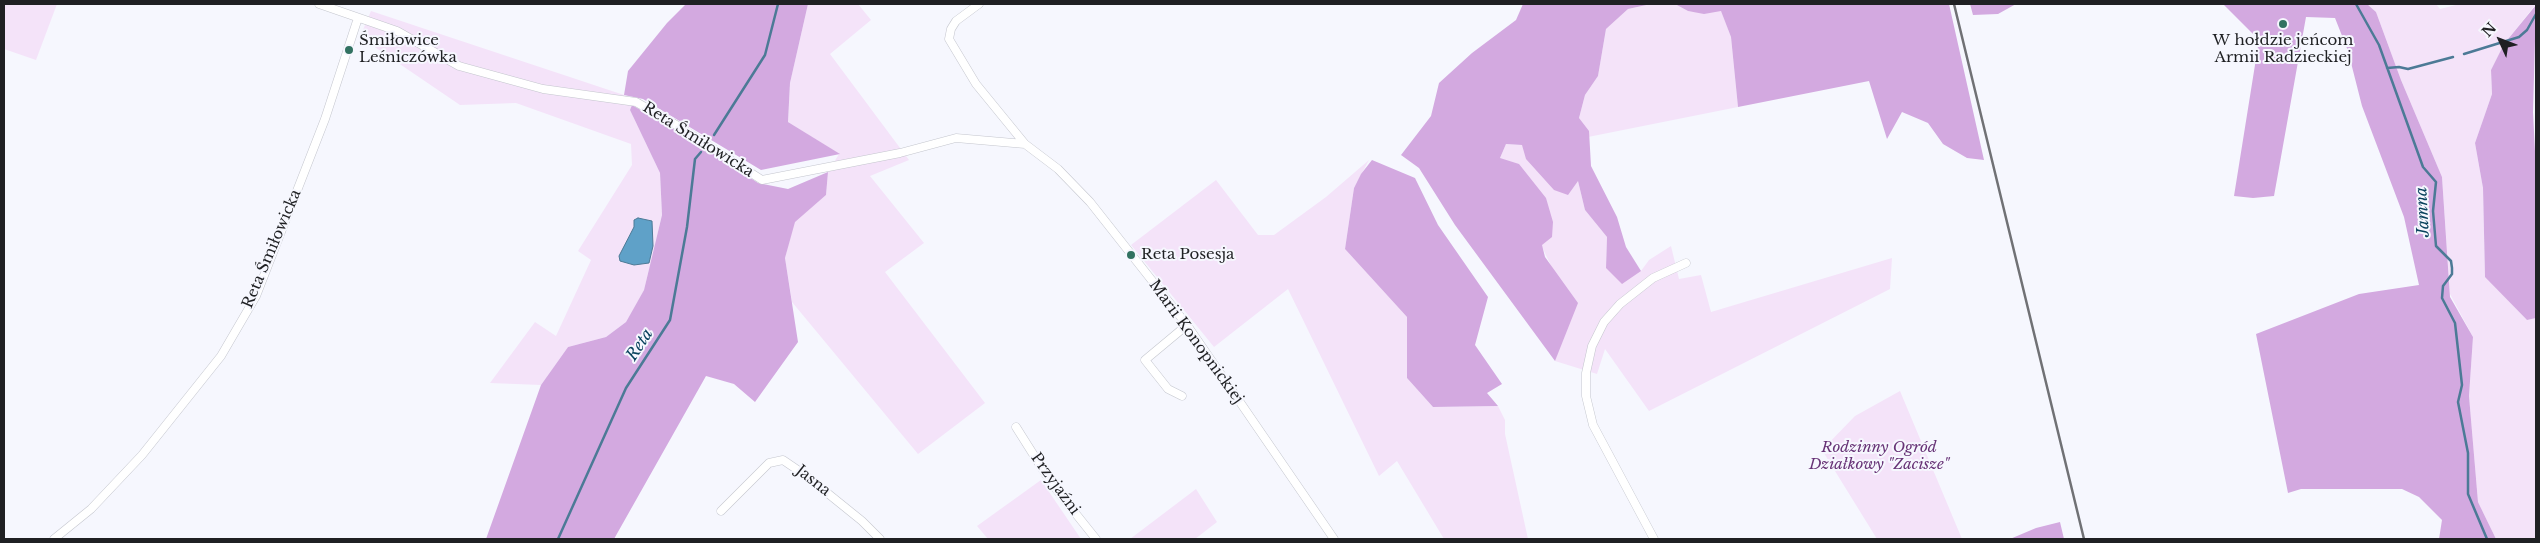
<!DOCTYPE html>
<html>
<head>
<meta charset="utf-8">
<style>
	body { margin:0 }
	#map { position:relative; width:2540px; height:543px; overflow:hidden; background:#f6f7fe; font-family:"Libre Baskerville",serif }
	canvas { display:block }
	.frame { position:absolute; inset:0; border:5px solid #1f2023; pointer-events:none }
	.north { position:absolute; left:2475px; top:15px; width:50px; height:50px; -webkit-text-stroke:4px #f6f7fe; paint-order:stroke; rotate:313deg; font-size:14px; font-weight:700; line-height:20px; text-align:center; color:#1f2023 }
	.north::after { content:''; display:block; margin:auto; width:18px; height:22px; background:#1f2023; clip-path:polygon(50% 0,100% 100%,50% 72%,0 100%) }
</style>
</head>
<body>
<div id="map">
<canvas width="2540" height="543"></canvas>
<div class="frame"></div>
<div class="north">N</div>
</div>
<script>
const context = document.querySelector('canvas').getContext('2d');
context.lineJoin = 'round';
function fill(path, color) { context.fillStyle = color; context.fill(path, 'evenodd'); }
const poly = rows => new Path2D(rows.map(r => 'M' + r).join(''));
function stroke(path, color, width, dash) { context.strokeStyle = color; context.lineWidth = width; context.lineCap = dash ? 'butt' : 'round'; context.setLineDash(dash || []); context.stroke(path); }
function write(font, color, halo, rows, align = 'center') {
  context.font = font + ' "Libre Baskerville",serif'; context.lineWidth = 4; context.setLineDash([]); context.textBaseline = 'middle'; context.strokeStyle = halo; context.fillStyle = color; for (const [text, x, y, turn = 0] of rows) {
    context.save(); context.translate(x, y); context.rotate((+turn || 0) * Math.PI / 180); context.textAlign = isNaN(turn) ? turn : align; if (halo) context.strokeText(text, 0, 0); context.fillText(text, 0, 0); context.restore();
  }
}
const green = poly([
	[4,4,57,4,36,60,4,49],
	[808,4,858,4,871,20,830,54,909,160,870,176,924,243,885,272,985,403,918,454,792,302,785,258,794,222,826,195,828,172,839,154,788,122,790,83],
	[1651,4,1675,4,1688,11,1704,13,1721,10,1731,37,1738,107,1588,137,1579,118,1585,95,1598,76,1606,29,1628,9],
	[2367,4,2436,4,2440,9,2460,4,2536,4,2504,44,2491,70,2492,94,2475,143,2483,188,2485,276,2527,320,2536,318,2536,539,2496,539,2478,502,2469,396,2473,337,2450,294,2442,177,2401,80,2376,12],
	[371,11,624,95,632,105,630,110,660,173,662,215,644,290,626,322,606,337,568,347,541,385,490,383,535,322,556,336,591,260,578,251,632,165,631,144,516,103,460,105,360,37],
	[1506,144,1522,145,1578,181,1585,210,1607,237,1606,268,1641,271,1649,260,1671,246,1679,279,1701,275,1711,312,1892,258,1890,289,1649,411,1605,349,1597,374,1555,361,1562,339,1553,270,1500,158],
	[1369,160,1354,188,1345,249,1407,317,1407,378,1433,407,1498,406,1505,420,1505,434,1528,539,1444,539,1397,461,1379,476,1288,289,1214,347,1131,245,1216,180,1258,235,1274,235,1326,197],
	[1900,391,1962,539,1877,539,1822,450,1855,416],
	[1041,480,1081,539,988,539,977,526],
	[1196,489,1217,522,1195,539,1130,539]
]);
const forest = poly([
	[686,4,808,4,790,83,788,122,840,154,761,170,643,99,624,95,628,71,667,23],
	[1523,4,1651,4,1628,9,1606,29,1598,76,1585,95,1579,118,1589,131,1591,166,1617,217,1626,247,1641,271,1622,284,1606,268,1607,237,1585,210,1578,181,1568,195,1554,190,1526,159,1522,145,1506,144,1500,158,1519,164,1546,198,1553,222,1552,237,1542,245,1545,257,1578,303,1555,361,1455,225,1419,168,1401,155,1431,116,1439,83,1472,53,1516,20],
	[1675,4,1949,4,1984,160,1967,158,1943,144,1928,123,1902,112,1887,139,1869,81,1738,107,1731,37,1721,11,1704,14,1688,11],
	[1970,4,2016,4,1998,14,1973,15],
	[2218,4,2367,4,2376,12,2401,80,2442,177,2450,297,2473,337,2469,396,2478,502,2496,539,2439,539,2442,520,2419,497,2402,489,2301,489,2288,493,2256,334,2359,294,2419,285,2404,217,2362,106,2348,51,2335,18,2306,17,2274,196,2253,198,2234,196,2259,40,2224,5],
	[2536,5,2533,112,2536,171,2536,318,2527,320,2485,277,2483,188,2475,143,2492,94,2491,70,2504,44],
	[632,105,711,151,758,183,788,189,828,172,826,195,795,222,785,258,798,342,755,402,734,384,706,376,614,539,486,539,541,385,568,347,606,337,626,322,644,290,662,215,660,173,630,110],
	[1372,160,1415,178,1438,225,1488,297,1475,345,1502,384,1487,393,1498,406,1433,407,1407,378,1407,317,1345,249,1354,188,1361,174],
	[2060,522,2064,539,2010,539,2036,528]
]);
const water = poly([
	[638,218,652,221,653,246,649,263,634,265,620,261,619,256,634,227,634,220,638,218]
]);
const stream = poly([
	[2356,4,2379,45,2423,167,2436,182,2433,211,2436,246,2451,261,2452,268,2452,274,2443,286,2442,298,2455,323,2462,385,2458,402,2468,453,2468,494,2487,539],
	[2464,54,2519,37,2527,30,2536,14],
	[2387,68,2399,67,2408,69,2453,57],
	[714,135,765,55,778,4],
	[558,539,626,388,670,320,687,227,695,159,701,152]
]);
const minor = poly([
	[319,4,397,31,459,66,543,89,636,102,678,126,762,180,900,153,956,138,1025,144,1058,169,1090,202,1187,325,1334,539],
	[979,4,956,21,951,29,949,39,976,84,1025,144],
	[1182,396,1168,389,1145,360,1187,325],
	[1016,427,1052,484,1096,539],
	[721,511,769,463,783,460,805,475,862,521,880,539],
	[54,539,91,509,142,455,221,356,256,296,325,119,358,18],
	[1654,539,1593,425,1586,396,1586,373,1592,346,1604,322,1620,304,1653,278,1686,263]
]);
const rail = poly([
	[1954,4,2084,539]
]);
const markers = [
	[2283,24,5,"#327261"],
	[349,50,5,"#327261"],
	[1131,255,5,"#327261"]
];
const poiNames = [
	["Śmiłowice",359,41],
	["Leśniczówka",359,58],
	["W hołdzie jeńcom",2283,41,"center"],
	["Armii Radzieckiej",2283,58,"center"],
	["Reta Posesja",1141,255]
];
const streetNames = [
	["Reta Śmiłowicka",698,140,32],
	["Reta Śmiłowicka",272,249,-67],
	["Marii Konopnickiej",1196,342,54],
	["Jasna",813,481,38],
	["Przyjaźni",1055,484,54]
];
const parkNames = [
	["Rodzinny Ogród",1879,448],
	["Działkowy \"Zacisze\"",1879,465]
];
const waterNames = [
	["Jamna",2423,212,-93],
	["Reta",640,345,-57]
];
fill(green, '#f4e3f9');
fill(forest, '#d3a9e0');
fill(water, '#5fa1c8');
stroke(water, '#4c7a96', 1);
stroke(stream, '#4c7a96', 2.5);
stroke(minor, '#c4c6ce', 9);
stroke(minor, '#fff', 8);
stroke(rail, '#707175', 2.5);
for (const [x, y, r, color] of markers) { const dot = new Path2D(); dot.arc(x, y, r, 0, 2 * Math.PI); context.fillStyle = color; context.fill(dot); stroke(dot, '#f6f7fe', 2); }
write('15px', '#1f2023', '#f6f7fe', poiNames, 'left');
write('15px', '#1f2023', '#f6f7fe', streetNames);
write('italic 15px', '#683477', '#f6f7fe', parkNames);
write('italic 16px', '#09425d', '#f6f7fe', waterNames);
</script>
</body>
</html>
